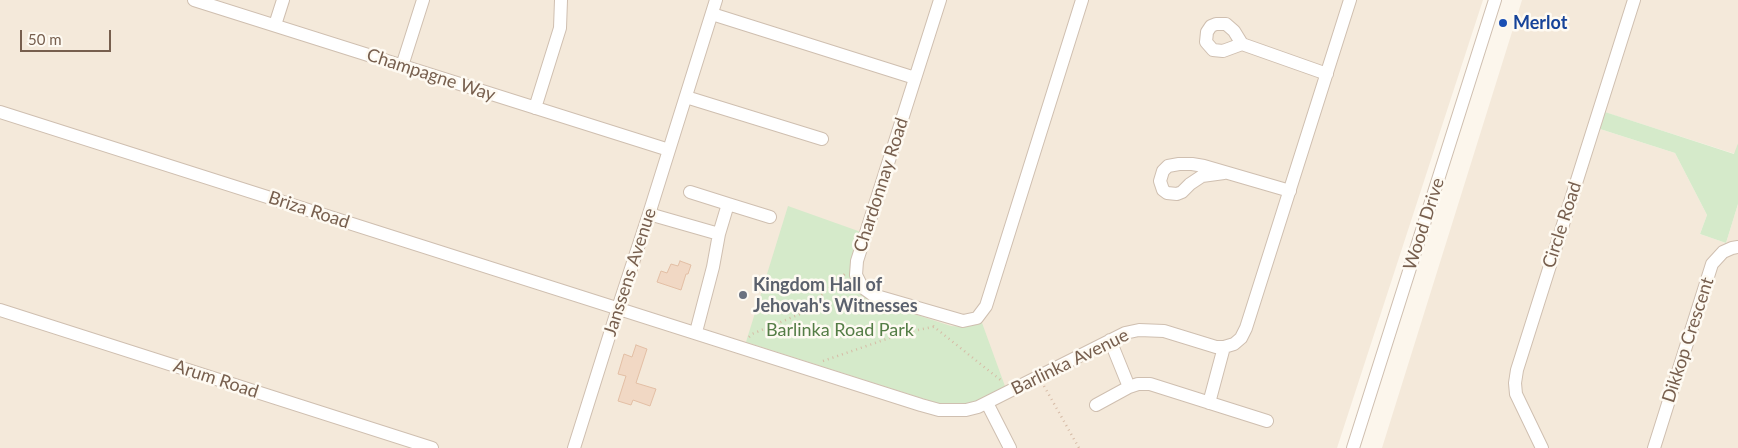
<!DOCTYPE html>
<html>
<head>
<meta charset="utf-8">
<style>
	body { margin:0 }
	#map { position:relative; width:1738px; height:448px; overflow:hidden; background:#fcf6ec; font-family:Lato,sans-serif }
	canvas { display:block }
	.scale { position:absolute; left:20px; top:30px; width:91px; height:22px; box-sizing:border-box; border:2px solid #775f4e; border-top:0; padding-left:6px; font-size:15px; line-height:18px; white-space:nowrap; color:#775f4e; -webkit-text-stroke:4px #fefaf2; paint-order:stroke }
</style>
</head>
<body>
<div id="map">
<canvas width="1738" height="448"></canvas>
<div class="scale">50 m</div>
</div>
<script>
const context = document.querySelector('canvas').getContext('2d');
context.lineJoin = 'round';
function fill(path, color) { context.fillStyle = color; context.fill(path, 'evenodd'); }
const poly = rows => new Path2D(rows.map(r => 'M' + r).join(''));
function stroke(path, color, width, dash) { context.strokeStyle = color; context.lineWidth = width; context.lineCap = dash ? 'butt' : 'round'; context.setLineDash(dash || []); context.stroke(path); }
function write(font, color, halo, rows, align = 'center') {
  context.font = font + ' Lato,sans-serif'; context.lineWidth = 5; context.setLineDash([]); context.textBaseline = 'middle'; context.strokeStyle = halo; context.fillStyle = color; for (const [text, x, y, turn = 0] of rows) {
    context.save(); context.translate(x, y); context.rotate((+turn || 0) * Math.PI / 180); context.textAlign = isNaN(turn) ? turn : align; if (halo) context.strokeText(text, 0, 0); context.fillText(text, 0, 0); context.restore();
  }
}
const residential = poly([
	[0,0,1483,0,1337,448,0,448],
	[1522,0,1738,0,1738,143,1735,154,1598,110,1600,129,1675,153,1707,215,1700,234,1726,243,1738,204,1738,448,1382,448]
]);
const green = poly([
	[1605,112,1734,154,1738,143,1738,204,1726,243,1700,234,1707,215,1675,153,1600,129],
	[788,206,861,232,851,280,857,291,865,298,951,326,966,327,981,320,1006,389,968,405,940,404,746,342]
]);
const building = poly([
	[680,261,691,265,688,274,686,274,681,290,657,282,661,271,667,273,671,264,678,266,680,261],
	[636,345,647,349,636,383,656,389,650,406,633,400,631,405,618,401,626,376,618,374,624,354,632,357,636,345]
]);
const path = poly([
	[933,326,1003,382],
	[749,337,752,334,800,314,845,274],
	[823,361,904,333,937,326],
	[1044,386,1079,448]
]);
const minor = poly([
	[194,0,669,150],
	[940,0,857,261,856,275,862,287,873,295,963,321,977,318,986,306,1082,0],
	[712,14,915,78],
	[275,25,283,0],
	[1242,44,1223,51,1213,50,1206,42,1207,32,1211,26,1216,24,1226,24,1234,31,1242,44,1327,74],
	[402,66,423,0],
	[686,97,822,139],
	[535,108,560,28,561,0],
	[0,112,921,405,939,410,966,410,978,407,1125,333,1139,330,1164,331,1216,347,1224,347,1234,344,1241,338,1246,328,1350,0],
	[1224,173,1202,176,1190,184,1182,192,1177,194,1167,193,1163,190,1160,181,1163,171,1168,166,1179,164,1192,164,1204,166,1290,191],
	[690,192,728,204],
	[649,214,719,234,728,204,770,217],
	[0,310,432,448],
	[696,332,713,267,719,234],
	[1110,340,1129,387],
	[987,403,1010,448],
	[1209,403,1224,347],
	[1096,405,1129,387,1138,384,1150,384,1267,421],
	[574,448,618,308,649,214,716,0],
	[1353,448,1495,0],
	[1542,448,1516,394,1515,383,1517,370,1634,0],
	[1654,448,1712,264,1723,252,1732,248,1738,247]
]);
const markers = [
	[1503,23,5,"#1a4fb4"],
	[743,295,5,"#6b7280"]
];
const transitNames = [
	["Merlot",1513,23]
];
const streetNames = [
	["Champagne Way",431,75,18],
	["Chardonnay Road",881,185,-72],
	["Briza Road",309,210,18],
	["Wood Drive",1424,224,-72],
	["Circle Road",1562,225,-72],
	["Janssens Avenue",630,272,-72],
	["Dikkop Crescent",1688,340,-72],
	["Barlinka Avenue",1070,362,-26],
	["Arum Road",216,379,18]
];
const worshipNames = [
	["Kingdom Hall of",753,285],
	["Jehovah's Witnesses",753,306]
];
const parkNames = [
	["Barlinka Road Park",840,330]
];
fill(residential, '#f4e9da');
fill(green, '#d5eaca');
fill(building, '#f1d8c4');
stroke(building, '#e3bfa5', 1);
stroke(minor, '#cfbfb0', 14);
stroke(path, '#d6bba6', 2.5, [1, 4]);
stroke(minor, '#fff', 12);
for (const [x, y, r, color] of markers) { const dot = new Path2D(); dot.arc(x, y, r, 0, 2 * Math.PI); context.fillStyle = color; context.fill(dot); stroke(dot, '#fefaf2', 2); }
write('bold 18px', '#164399', '#fefaf2', transitNames, 'left');
write('18px', '#775f4e', '#fefaf2', streetNames);
write('bold 18px', '#5b616d', '#fefaf2', worshipNames, 'left');
write('18px', '#547d46', '#fefaf2', parkNames);
</script>
</body>
</html>
